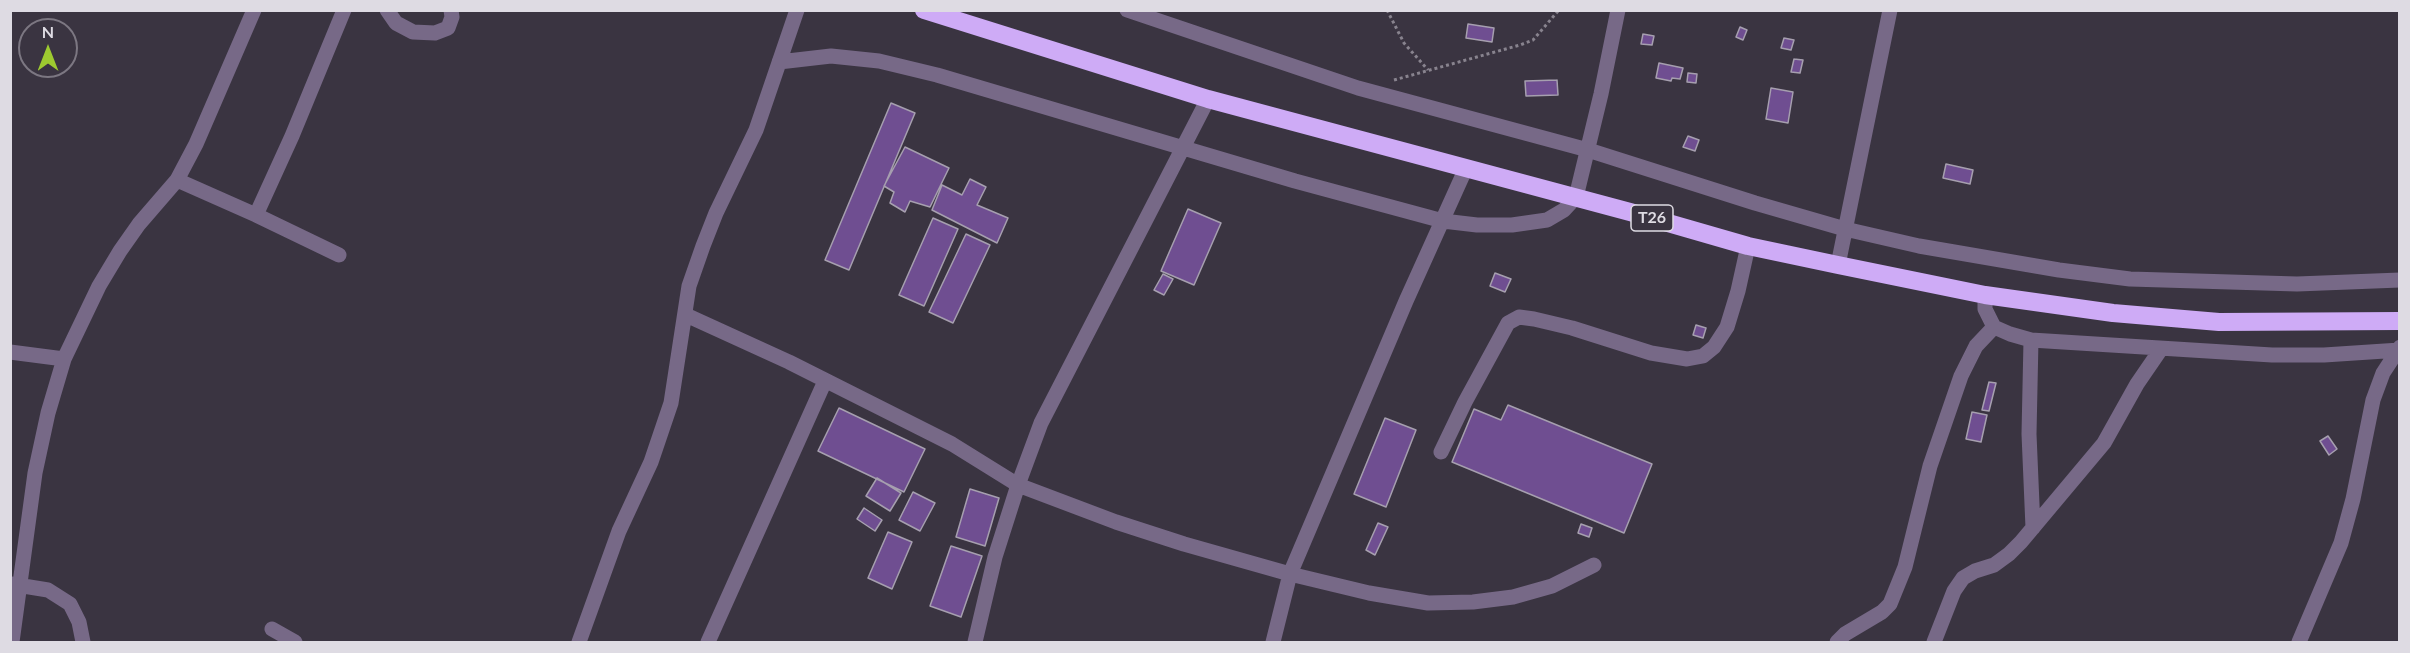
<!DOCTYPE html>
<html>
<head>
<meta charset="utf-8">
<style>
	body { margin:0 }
	#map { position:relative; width:2410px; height:653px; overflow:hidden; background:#3a3441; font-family:Lato,sans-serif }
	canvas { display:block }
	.frame { position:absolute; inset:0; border:12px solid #dedbe3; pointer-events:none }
	.north { position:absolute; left:18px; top:18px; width:60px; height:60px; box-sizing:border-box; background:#3a3441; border:2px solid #7c7782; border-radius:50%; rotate:0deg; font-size:16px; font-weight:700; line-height:24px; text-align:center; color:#dedbe3 }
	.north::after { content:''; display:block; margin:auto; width:21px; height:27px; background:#9dca30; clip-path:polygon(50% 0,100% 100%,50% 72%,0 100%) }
</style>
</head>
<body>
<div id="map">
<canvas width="2410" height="653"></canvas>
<div class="frame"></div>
<div class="north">N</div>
</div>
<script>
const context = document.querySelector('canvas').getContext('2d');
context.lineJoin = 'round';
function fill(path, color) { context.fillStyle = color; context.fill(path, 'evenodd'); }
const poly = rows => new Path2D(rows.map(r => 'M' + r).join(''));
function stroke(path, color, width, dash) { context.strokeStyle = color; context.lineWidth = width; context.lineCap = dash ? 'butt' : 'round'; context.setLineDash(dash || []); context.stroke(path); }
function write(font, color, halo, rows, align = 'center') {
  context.font = font + ' Lato,sans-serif'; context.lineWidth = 4.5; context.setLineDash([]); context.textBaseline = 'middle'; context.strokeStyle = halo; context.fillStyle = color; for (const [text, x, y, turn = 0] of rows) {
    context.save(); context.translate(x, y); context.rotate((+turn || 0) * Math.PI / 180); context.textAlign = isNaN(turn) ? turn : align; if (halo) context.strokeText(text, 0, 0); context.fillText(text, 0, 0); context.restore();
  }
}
const building = poly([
	[1468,24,1494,28,1492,42,1466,38,1468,24],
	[1740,27,1747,30,1743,40,1736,37,1740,27],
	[1643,34,1654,36,1652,45,1641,44,1643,34],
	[1784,38,1794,40,1791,50,1781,48,1784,38],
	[1794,59,1803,60,1800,73,1791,72,1794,59],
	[1659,63,1683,68,1680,79,1672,78,1671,81,1656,78,1659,63],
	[1688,73,1697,74,1696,83,1687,82,1688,73],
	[1557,80,1558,95,1526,96,1525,81,1557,80],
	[1771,88,1793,92,1788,123,1766,119,1771,88],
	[891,103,915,113,849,270,825,260,891,103],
	[1688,136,1699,140,1695,151,1683,147,1688,136],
	[905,147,949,168,930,207,910,201,905,212,890,203,894,192,884,186,905,147],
	[1946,164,1973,170,1970,184,1943,178,1946,164],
	[970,179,986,187,977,205,1008,218,997,243,932,210,942,185,962,195,970,179],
	[1188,209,1221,223,1194,285,1161,271,1188,209],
	[933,218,958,229,924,306,899,295,933,218],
	[966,234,990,245,953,323,929,312,966,234],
	[1495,273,1511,279,1505,292,1490,286,1495,273],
	[1163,274,1173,279,1164,295,1154,290,1163,274],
	[1696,325,1706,328,1703,338,1693,335,1696,325],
	[1989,382,1996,383,1989,411,1982,410,1989,382],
	[1508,405,1652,464,1624,533,1452,462,1474,409,1501,420,1508,405],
	[839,408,925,449,904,492,818,451,839,408],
	[1972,412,1987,415,1981,442,1966,439,1972,412],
	[1385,418,1416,430,1386,507,1354,494,1385,418],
	[2328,436,2337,449,2329,455,2320,441,2328,436],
	[877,478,901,493,890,511,866,496,877,478],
	[970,489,999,498,985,546,956,537,970,489],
	[913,492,935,503,920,531,899,520,913,492],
	[864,508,882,520,875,531,857,519,864,508],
	[1378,523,1388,527,1375,555,1366,550,1378,523],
	[1581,524,1592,528,1589,537,1578,533,1581,524],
	[888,532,912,542,892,589,868,578,888,532],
	[951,546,982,556,961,617,930,606,951,546]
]);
const path = poly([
	[1387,10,1404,43,1428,70],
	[1394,80,1520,45,1533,40,1559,10]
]);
const minor = poly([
	[387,10,396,23,413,32,435,33,448,28,452,17,451,10],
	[1127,10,1358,88,1588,150,1755,203,1845,229,1919,246,2059,270,2130,279,2297,284,2400,280],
	[779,62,831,56,879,61,937,75,1295,181,1443,221,1477,225,1512,225,1547,220,1564,210,1576,197,1601,94,1618,10],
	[177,180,256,215,339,255],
	[256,215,292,136,344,10],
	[1838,265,1890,10],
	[1985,295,1985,309,1994,327,2010,334,2031,340,2272,355,2324,355,2400,350],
	[686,315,789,362,952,444,1018,485,1116,522,1184,544,1290,574,1369,593,1428,603,1473,602,1513,597,1552,586,1594,565],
	[2031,340,2029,434,2033,528],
	[10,352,64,359],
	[1441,452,1465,402,1508,323,1519,317,1534,319,1572,328,1651,353,1687,359,1703,356,1714,347,1727,327,1738,291,1748,246],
	[11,584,48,590,70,604,79,622,83,642],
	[272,629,295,642],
	[12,642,35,473,48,413,64,359,99,286,120,251,139,224,177,180,196,144,254,10],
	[579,642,619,531,651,462,671,403,689,286,703,246,716,213,756,130,797,10],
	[708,642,825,381],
	[975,642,995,557,1018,485,1041,423,1208,99],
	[1273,642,1290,574,1406,301,1466,168],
	[1837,642,1845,634,1882,612,1890,604,1905,567,1930,466,1961,376,1976,346,1994,327],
	[1934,642,1954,591,1963,578,1975,571,1994,565,2009,554,2021,542,2104,443,2137,384,2161,349],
	[2299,642,2341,543,2353,499,2373,400,2383,373,2400,347]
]);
const highway = poly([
	[924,10,1208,99,1630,212,1748,246,1838,265,1985,295,2113,313,2219,322,2400,321]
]);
const shields = [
	[1652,218,42]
];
const shieldNames = [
	["T26",1652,218]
];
fill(building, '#6f4e91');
stroke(building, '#a69faf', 1.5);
stroke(path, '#88838e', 3, [3, 3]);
stroke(minor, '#776987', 15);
stroke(highway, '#ceabf6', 18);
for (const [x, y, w] of shields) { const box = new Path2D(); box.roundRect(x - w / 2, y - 13, w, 26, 4.5); context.fillStyle = '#3a3441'; context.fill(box); stroke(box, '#dedbe3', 1.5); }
write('bold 16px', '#dedbe3', null, shieldNames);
</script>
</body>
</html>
